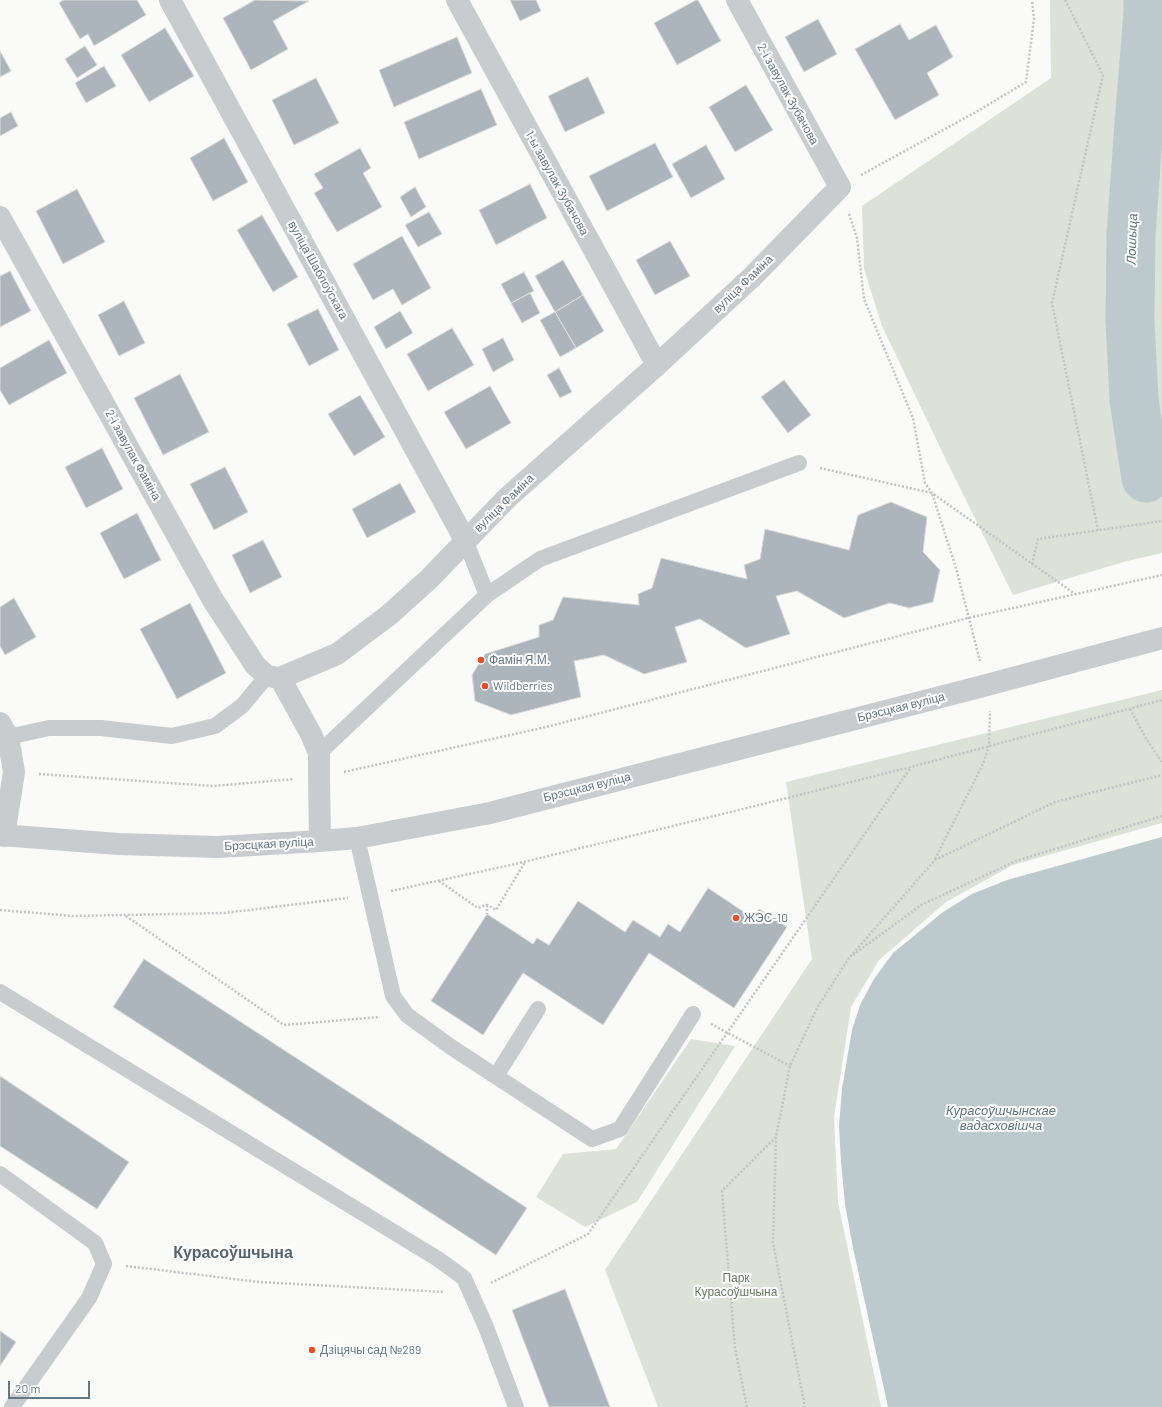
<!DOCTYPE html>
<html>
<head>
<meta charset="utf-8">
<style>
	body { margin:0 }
	#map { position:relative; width:1162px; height:1407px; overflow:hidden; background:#fafaf8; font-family:Barlow,sans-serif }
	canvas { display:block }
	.scale { position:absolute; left:8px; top:1381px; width:82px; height:18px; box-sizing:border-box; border:2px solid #637784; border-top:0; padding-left:5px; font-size:12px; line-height:14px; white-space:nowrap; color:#637784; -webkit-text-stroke:3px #fff; paint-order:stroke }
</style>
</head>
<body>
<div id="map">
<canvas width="1162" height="1407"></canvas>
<div class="scale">20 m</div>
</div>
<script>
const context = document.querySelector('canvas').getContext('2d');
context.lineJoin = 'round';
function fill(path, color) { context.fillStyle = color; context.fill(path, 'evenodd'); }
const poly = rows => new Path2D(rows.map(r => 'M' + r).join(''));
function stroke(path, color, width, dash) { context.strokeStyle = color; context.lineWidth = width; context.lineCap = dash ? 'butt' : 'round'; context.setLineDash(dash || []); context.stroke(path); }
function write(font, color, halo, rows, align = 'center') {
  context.font = font + ' Barlow,sans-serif'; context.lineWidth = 4; context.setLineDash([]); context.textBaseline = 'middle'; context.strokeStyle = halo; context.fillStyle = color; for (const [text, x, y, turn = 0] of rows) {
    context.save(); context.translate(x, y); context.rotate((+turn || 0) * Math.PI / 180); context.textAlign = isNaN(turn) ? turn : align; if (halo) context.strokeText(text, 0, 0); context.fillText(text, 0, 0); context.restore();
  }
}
const green = poly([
	[1050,0,1162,0,1162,553,1127,561,1013,595,948,464,882,326,864,269,862,206,1051,78],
	[1162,690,1162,823,1013,865,946,902,879,960,851,1007,834,1117,838,1202,881,1407,658,1407,605,1270,812,959,786,782],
	[691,1039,735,1046,637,1202,585,1227,536,1197,563,1154,616,1149]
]);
const water = poly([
	[1162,837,1162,1407,888,1407,853,1248,845,1204,841,1162,839,1126,842,1089,852,1030,860,1005,874,979,893,953,943,912,972,894,1007,880]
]);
const river = poly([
	[1146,478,1134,400,1130,320,1131,235,1139,123,1148,13,1148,0]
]);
const building = poly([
	[63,0,137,0,146,15,94,46,88,34,80,39,59,3,63,0],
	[255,0,309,1,273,21,288,49,251,70,223,18,255,0],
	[510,0,536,0,541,11,520,21,510,0],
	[696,0,698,0,721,41,677,65,654,23,696,0],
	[818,19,837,54,804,72,785,37,818,19],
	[900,24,909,40,936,25,953,57,927,73,939,95,895,120,855,49,900,24],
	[165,28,194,76,149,102,121,55,165,28],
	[457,37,472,73,394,107,379,70,457,37],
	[85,46,97,65,77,78,65,59,85,46],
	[0,51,11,71,0,77,0,51],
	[104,66,116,86,86,103,75,83,104,66],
	[588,77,605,113,565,132,548,96,588,77],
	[316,78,339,123,294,145,272,100,316,78],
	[746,85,773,130,735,152,709,107,746,85],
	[481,89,497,125,419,159,404,122,481,89],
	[11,112,18,126,0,136,0,118,11,112],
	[224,138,248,182,213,201,190,158,224,138],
	[655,143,673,177,607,211,589,176,655,143],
	[706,145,725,179,691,198,672,164,706,145],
	[360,148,371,168,363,173,382,207,337,232,314,193,323,188,314,174,360,148],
	[530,184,547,218,496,245,479,210,530,184],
	[415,187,426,207,411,217,400,197,415,187],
	[77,189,105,242,63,264,36,211,77,189],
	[429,212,442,234,418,247,405,225,429,212],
	[262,215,298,277,273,292,237,230,262,215],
	[402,236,431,288,402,305,393,289,373,300,353,264,402,236],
	[670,241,690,276,655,295,636,260,670,241],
	[563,260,583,295,555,312,535,276,563,260],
	[10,271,31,311,0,327,0,276,10,271],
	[524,272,534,291,511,303,501,284,524,272],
	[530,293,540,313,522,323,511,303,530,293],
	[583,295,604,331,576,348,555,312,583,295],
	[124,301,145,343,119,356,98,315,124,301],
	[318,309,339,350,309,366,287,324,318,309],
	[400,311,413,333,386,349,374,327,400,311],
	[555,312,576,348,560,357,540,320,555,312],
	[452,328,474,365,428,391,407,354,452,328],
	[503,338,514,360,493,372,482,349,503,338],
	[49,340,67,373,9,405,0,390,0,368,49,340],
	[559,368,572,392,560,398,547,375,559,368],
	[180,374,209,432,163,455,134,398,180,374],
	[784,380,811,415,788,433,761,397,784,380],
	[490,386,511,423,466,449,444,412,490,386],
	[360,395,385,437,354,456,328,414,360,395],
	[102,448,123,489,86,508,65,467,102,448],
	[225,467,248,512,214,530,190,484,225,467],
	[400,483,416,512,367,538,352,509,400,483],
	[891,502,927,517,923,552,940,570,933,602,909,608,890,603,844,618,797,591,776,596,790,634,746,648,700,619,675,627,687,662,644,674,604,655,574,661,581,697,511,715,475,701,472,675,485,654,539,637,539,625,553,620,563,597,639,605,638,594,652,588,661,558,747,579,744,565,760,559,765,529,849,550,858,515,891,502],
	[137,513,161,560,124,579,100,533,137,513],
	[263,540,282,577,250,593,232,555,263,540],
	[14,598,36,637,5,655,0,646,0,607,14,598],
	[190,603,226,673,177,699,140,629,190,603],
	[708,888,753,918,759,909,787,927,734,1008,649,953,603,1025,523,973,483,1035,431,1001,487,914,533,944,537,938,549,945,578,901,625,932,633,920,660,937,668,924,680,932,708,888],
	[144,959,527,1208,496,1255,113,1007,144,959],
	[0,1076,129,1162,97,1209,0,1146,0,1076],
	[565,1289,610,1407,549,1407,512,1310,565,1289],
	[0,1331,16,1342,0,1366,0,1331]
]);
const path = poly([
	[1065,0,1103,75,1052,303,1098,530],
	[861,175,976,112,1026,82,1034,19,1032,0],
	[849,214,857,238,864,299,913,418,925,483,932,493,1075,594],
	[820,468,932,493,956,568,980,661],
	[1032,564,1038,539,1162,521],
	[1130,709,1147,740,1162,762],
	[344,772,546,727,968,618,1162,575],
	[39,774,213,786,294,779],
	[935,859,983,764,989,746,990,711],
	[439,881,478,908,487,905,496,910,525,862],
	[391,891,515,864,739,810,911,767,1162,700],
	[487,905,487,914],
	[0,910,73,916,224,913,348,898],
	[126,916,284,1025,380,1017],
	[853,955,921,905,1016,861,1162,816],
	[711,1024,790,1066],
	[776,1137,773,1243,805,1407],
	[126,1266,259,1282,444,1292],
	[491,1283,588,1234,911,767],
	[747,1407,735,1348,722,1191,776,1137,790,1066,817,1008,849,958,935,860,1055,802,1162,775]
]);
const service = poly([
	[465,540,487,595],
	[8,737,49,728,101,728,172,736,215,726,242,706,267,676],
	[319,753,487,595,540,559,799,463],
	[357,838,393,996,407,1015,451,1047,592,1139,620,1129,693,1014],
	[0,992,438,1259,464,1278,486,1327,516,1407],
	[496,1076,538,1009],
	[0,1174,95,1243,104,1264,89,1298,12,1407]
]);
const minor = poly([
	[170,0,465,540],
	[457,0,657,365],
	[0,217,213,600,255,665,267,676,280,678],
	[0,723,8,737,14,772,4,836],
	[0,835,118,844,218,847,320,841,357,838,490,813,987,685,1162,638],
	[320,841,319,777,319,753,311,734,280,678,337,654,389,615,429,579,507,498,657,365,752,277,840,187,737,0]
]);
const markers = [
	[481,660,4,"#eb4b26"],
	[485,686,4,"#eb4b26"],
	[736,918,4,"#eb4b26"],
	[312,1350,4,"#eb4b26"]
];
const streetNames = [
	["2-і завулак Зубачова",788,94,61],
	["1-ы завулак Зубачова",557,183,61],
	["вуліца Шаблоўскага",318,270,61],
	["вуліца Фаміна",743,284,-44],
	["2-і завулак Фаміна",133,455,61],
	["вуліца Фаміна",504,503,-44],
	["Брэсцкая вуліца",901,707,-14],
	["Брэсцкая вуліца",587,787,-14],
	["Брэсцкая вуліца",269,844,-3]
];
const poiNames = [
	["Фамін Я.М.",489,660],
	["Wildberries",493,686],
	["ЖЭС-10",744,918],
	["Дзіцячы сад №289",320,1350]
];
const parkNames = [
	["Парк",736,1278],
	["Курасоўшчына",736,1292]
];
const waterNames = [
	["Лошыца",1132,239,-88],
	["Курасоўшчынскае",1001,1111],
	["вадасховішча",1001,1126]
];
const districtNames = [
	["Курасоўшчына",233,1253]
];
fill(green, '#dce2d8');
fill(water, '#bdcacd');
stroke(river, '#bdcacd', 49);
fill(building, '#abb5bb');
stroke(building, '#dcdcda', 1);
stroke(path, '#c1c4c6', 2.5, [2, 2]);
stroke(service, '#c8cccf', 16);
stroke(minor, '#c8cccf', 22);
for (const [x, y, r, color] of markers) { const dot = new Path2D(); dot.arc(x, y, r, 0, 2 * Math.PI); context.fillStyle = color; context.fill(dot); stroke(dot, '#fff', 1.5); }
write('12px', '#637784', '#fff', streetNames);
write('12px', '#637784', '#fff', poiNames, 'left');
write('12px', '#687b63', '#fff', parkNames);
write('italic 13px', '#5e767d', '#fff', waterNames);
write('bold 16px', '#56656f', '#fff', districtNames);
</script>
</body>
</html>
